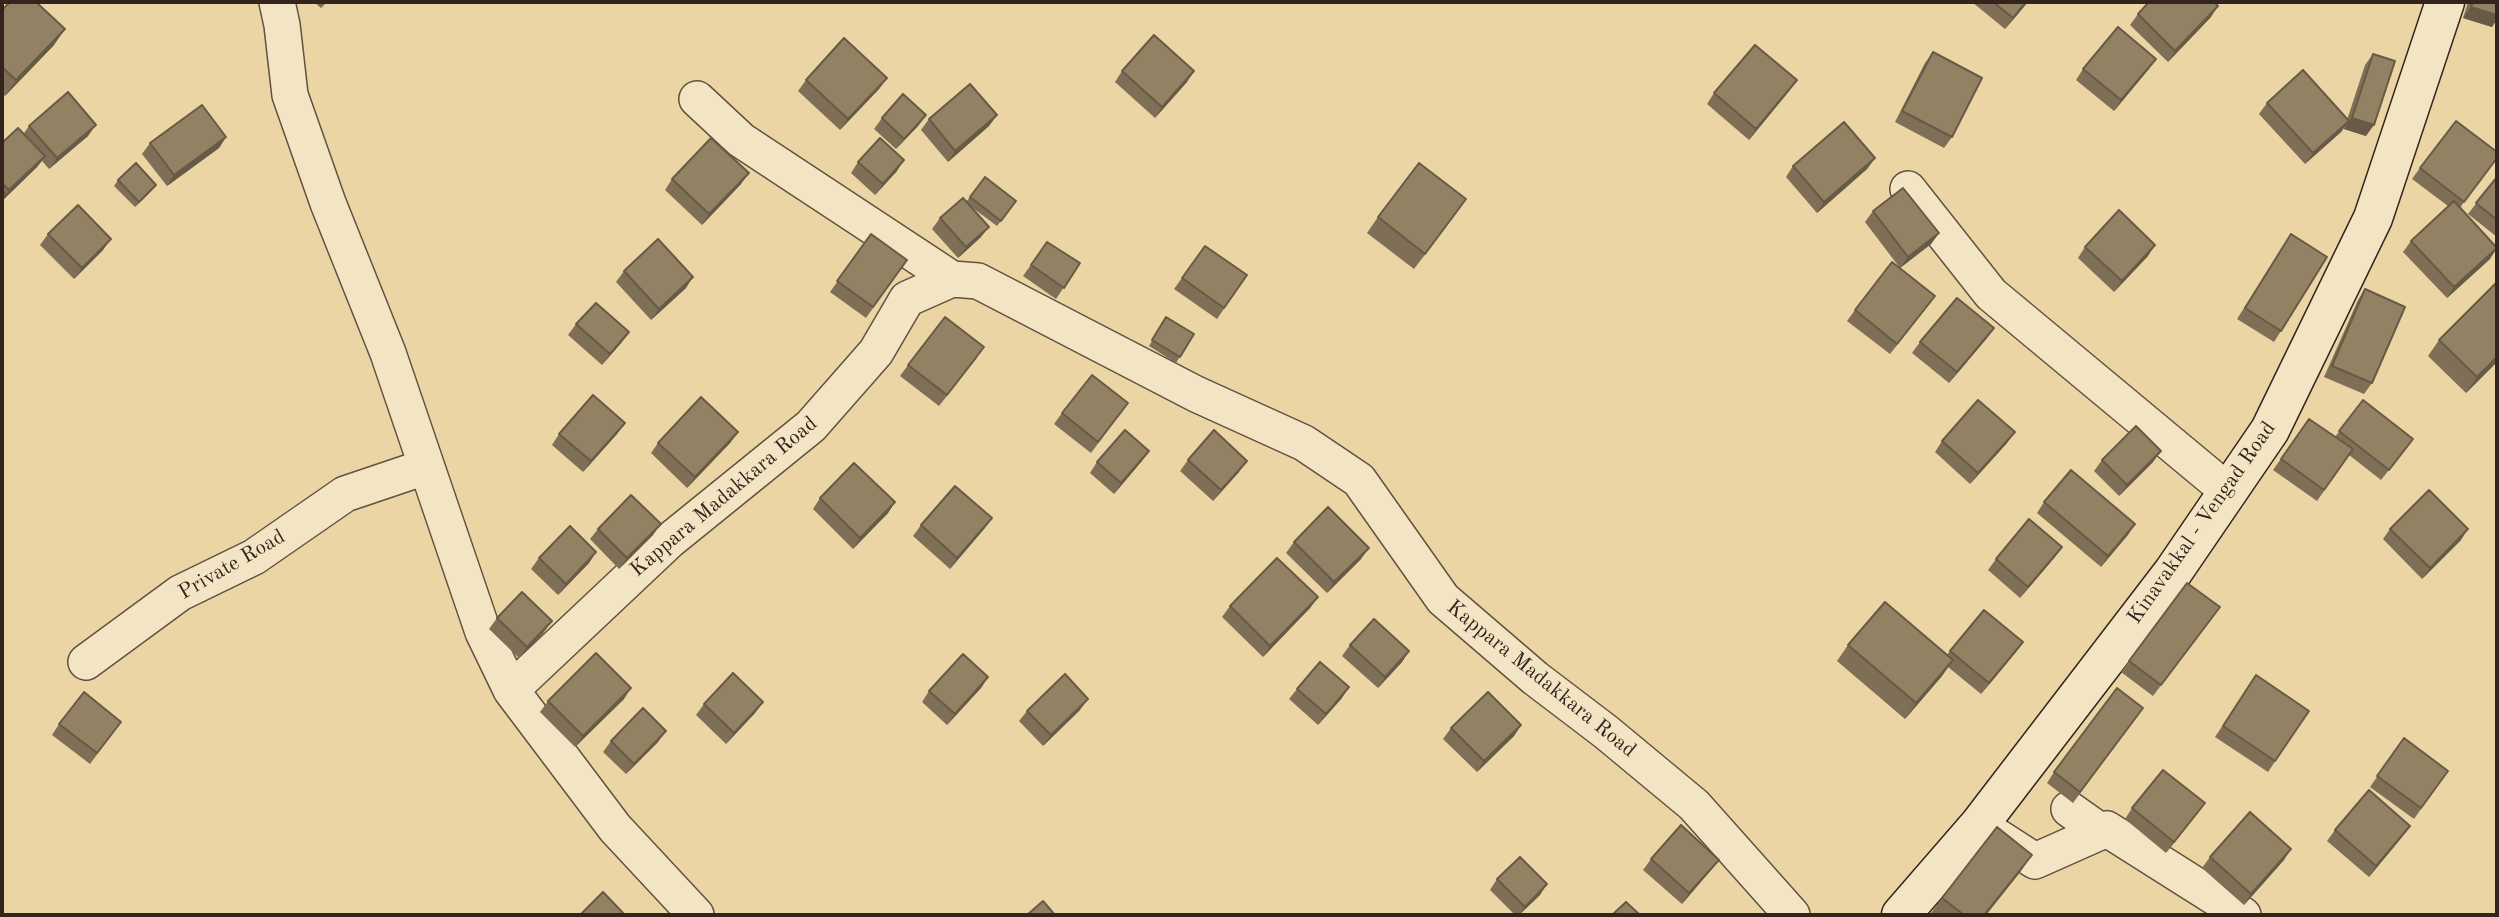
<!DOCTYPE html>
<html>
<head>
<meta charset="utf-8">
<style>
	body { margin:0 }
	#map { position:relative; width:2499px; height:917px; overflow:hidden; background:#ecd5a4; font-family:"Old Standard TT",serif }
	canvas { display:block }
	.frame { position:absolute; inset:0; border:4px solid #33251e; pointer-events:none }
</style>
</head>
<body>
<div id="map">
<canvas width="2499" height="917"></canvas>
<div class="frame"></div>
</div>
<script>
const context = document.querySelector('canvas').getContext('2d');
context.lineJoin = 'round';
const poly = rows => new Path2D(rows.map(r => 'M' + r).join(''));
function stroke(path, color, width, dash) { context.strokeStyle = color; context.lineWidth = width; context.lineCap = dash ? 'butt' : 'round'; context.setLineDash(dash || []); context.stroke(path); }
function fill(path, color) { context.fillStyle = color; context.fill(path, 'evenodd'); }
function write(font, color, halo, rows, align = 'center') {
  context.font = font + ' "Old Standard TT",serif'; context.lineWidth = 5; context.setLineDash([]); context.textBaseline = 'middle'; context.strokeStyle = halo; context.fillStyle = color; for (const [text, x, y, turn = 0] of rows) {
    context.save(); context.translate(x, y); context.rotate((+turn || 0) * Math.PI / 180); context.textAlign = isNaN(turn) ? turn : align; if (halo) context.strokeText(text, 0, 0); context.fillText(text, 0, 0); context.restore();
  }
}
const minor = poly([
	[277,2,282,25,290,95,328,203,388,353,483,632,511,690,669,541,811,426,876,352,907,299,952,279,978,281,1196,394,1304,443,1359,480,1443,599,1535,678,1606,732,1694,805,1792,915],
	[697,99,741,140,952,279],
	[1908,189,1991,294,2229,492],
	[86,662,180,593,254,557,345,494,425,467],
	[511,690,615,828,696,915],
	[2069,809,2100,831],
	[1990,832,2035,861,2107,829,2243,915]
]);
const secondary = poly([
	[1901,915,1979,825,2173,572,2270,430,2373,218,2445,2]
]);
const wall = poly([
	[314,2,327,2,321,8],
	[1972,2,2028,2,2005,29],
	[2468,2,2497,2,2497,19,2492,27,2463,18],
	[2,10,54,45,5,96,2,93],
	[2138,14,2211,17,2168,62,2130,25],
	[1933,52,1952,137,1944,148,1895,122,1925,63],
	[2373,54,2366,136,2344,129,2345,126,2341,132,2305,164,2259,114,2267,103,2347,120,2365,65],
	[2156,59,2148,70,2114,111,2076,80,2083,69],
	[1122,71,1187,82,1155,118,1115,82],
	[887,78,879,89,840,130,798,91,806,80],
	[1797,80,1789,91,1749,140,1707,104,1714,93],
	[926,115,918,126,896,149,874,129,882,118],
	[997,115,989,126,948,162,921,130,929,119],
	[29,126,88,136,49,169,42,161,37,167,2,201,2,143,24,133],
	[226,137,219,148,167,186,142,154,150,143],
	[2497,152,2460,208,2490,259,2447,298,2403,252,2411,241,2448,206,2412,179,2420,168],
	[1875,158,1867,169,1817,213,1786,177,1793,166],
	[858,162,897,171,875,195,851,173],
	[985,177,1016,201,997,226,970,206,981,237,958,258,932,229,940,218,966,202],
	[2497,177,2497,237,2468,214],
	[672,179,741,184,702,225,665,190],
	[118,180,152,190,135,207,114,186],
	[1466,199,1414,269,1367,233,1378,217],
	[1873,211,1939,233,1931,244,1900,268,1865,222],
	[48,234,103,250,74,279,40,245],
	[871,234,907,260,866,318,830,292],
	[2291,234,2281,331,2274,342,2237,319],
	[1047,242,1080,263,1056,299,1023,276],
	[1205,246,1247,275,1217,319,1174,289],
	[2085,247,2148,256,2114,292,2078,258],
	[624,271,686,288,651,320,616,282],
	[2365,289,2372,383,2364,394,2324,377,2358,300],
	[1927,307,1890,354,1847,321,1855,310],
	[1166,317,1194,334,1176,363,1149,346],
	[576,324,629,332,621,343,602,365,568,335],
	[1994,328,1986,339,1949,383,1912,353,1920,342],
	[2439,340,2497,362,2466,393,2428,356],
	[977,358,939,406,900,376,908,365],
	[2363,400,2405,450,2381,480,2349,455,2317,501,2273,470,2309,419,2335,437],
	[1128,403,1091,453,1054,424,1062,413],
	[738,432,730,443,687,488,651,453,658,443],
	[559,434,617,434,583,472,552,445],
	[1942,441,2007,443,1970,484,1935,452],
	[1149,451,1141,462,1114,494,1090,473,1097,462],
	[1188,460,1239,472,1213,501,1180,471],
	[2102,460,2153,462,2119,496,2094,471],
	[820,498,895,502,888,513,853,549,813,509],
	[2044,502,2135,524,2101,567,2037,513],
	[992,518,984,529,950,569,913,536,921,525],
	[598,529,653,535,619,569,590,539],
	[2390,529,2461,540,2422,579,2383,539],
	[1294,542,1361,559,1327,593,1286,553],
	[2062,547,2054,558,2020,598,1988,570,1996,559],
	[596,552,589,563,558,595,531,569,539,558],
	[1318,597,1310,608,1263,657,1222,617,1230,606],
	[2220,607,2153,696,2121,672,2129,661],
	[497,618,544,632,519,658,489,629],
	[2023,642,2015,653,1981,694,1948,667,1942,676,1905,719,1837,661,1848,645,1947,655,1950,651],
	[1350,645,1409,651,1402,662,1378,688,1342,656],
	[2256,675,2309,711,2268,772,2215,737],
	[988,677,981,688,947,725,922,702,929,691],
	[1297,689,1342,698,1318,725,1289,699],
	[624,699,575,747,540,712,548,701],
	[763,702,755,713,726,744,696,715,704,704],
	[1080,710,1043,746,1019,721,1027,711],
	[2135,719,2073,803,2047,783,2054,772],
	[121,722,90,764,52,735,59,724],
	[1521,725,1514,736,1477,772,1443,739,1451,728],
	[2404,738,2448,771,2414,819,2370,787],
	[611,741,658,742,626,774,603,752],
	[2132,808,2197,814,2166,853,2125,819],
	[2410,826,2402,837,2369,877,2327,841,2335,830],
	[2210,857,2284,860,2244,905,2202,868],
	[1651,859,1719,860,1711,870,1682,904,1643,870],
	[2021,871,1986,915,1933,915,1931,913,1942,898],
	[1497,879,1540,895,1519,915,1515,915,1490,890]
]);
const shadedWall = poly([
	[2026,2,2028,2,2005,29,2013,18],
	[2218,6,2211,17,2168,62,2175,51],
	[2471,7,2497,15,2497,19,2492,27,2463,18],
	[65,29,54,45,5,96,16,80],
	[2156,59,2148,70,2114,111,2121,100],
	[1194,71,1187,82,1155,118,1162,107],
	[887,78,879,89,840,130,848,119],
	[1797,80,1789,91,1749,140,1756,129],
	[926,115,918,126,896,149,904,139],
	[997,115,989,126,948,162,955,151],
	[2352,118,2374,125,2366,136,2344,129],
	[2349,121,2341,132,2305,164,2313,153],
	[96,125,88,136,49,169,57,158],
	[226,137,219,148,167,186,174,175],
	[45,156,37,167,2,201,9,190],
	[1875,158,1867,169,1817,213,1824,202],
	[904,160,897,171,875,195,883,184],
	[749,173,741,184,702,225,709,214],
	[156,185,152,190,135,207,139,202],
	[1466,199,1455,215,1414,269,1425,254],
	[989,227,981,237,958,258,966,247],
	[1939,233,1931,244,1900,268,1908,257],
	[111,239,103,250,74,279,82,268],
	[2155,245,2148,256,2114,292,2122,281],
	[2497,248,2490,259,2447,298,2454,287],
	[693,277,686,288,651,320,659,309],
	[1994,328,1986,339,1949,383,1957,372],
	[629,332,621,343,602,365,610,354],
	[2497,357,2497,362,2466,393,2477,377],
	[625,423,617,434,583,472,591,461],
	[738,432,730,443,687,488,695,477],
	[2015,432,2007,443,1970,484,1978,473],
	[1149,451,1141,462,1114,494,1121,483],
	[2161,451,2153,462,2119,496,2127,485],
	[1247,461,1239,472,1213,501,1221,490],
	[895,502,888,513,853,549,860,538],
	[992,518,984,529,950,569,957,558],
	[661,524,653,535,619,569,627,558],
	[2135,524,2128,535,2101,567,2108,556],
	[2468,529,2461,540,2422,579,2430,568],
	[2062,547,2054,558,2020,598,2028,587],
	[1369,548,1361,559,1327,593,1334,582],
	[596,552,589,563,558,595,566,584],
	[1318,597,1310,608,1263,657,1270,646],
	[552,621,544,632,519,658,527,647],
	[2023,642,2015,653,1981,694,1989,683],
	[1409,651,1402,662,1378,688,1385,677],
	[1953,660,1942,676,1905,719,1916,703],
	[988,677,981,688,947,725,955,714],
	[1349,687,1342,698,1318,725,1326,714],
	[631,688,624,699,575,747,583,736],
	[1088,699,1080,710,1043,746,1051,735],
	[763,702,755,713,726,744,734,733],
	[1521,725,1514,736,1477,772,1484,761],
	[666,731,658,742,626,774,634,764],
	[2205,803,2197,814,2166,853,2174,842],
	[2410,826,2402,837,2369,877,2376,866],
	[2291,849,2284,860,2244,905,2251,894],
	[2032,855,2021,871,1986,915,1984,915],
	[1719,860,1711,870,1682,904,1689,893],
	[1547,884,1540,895,1519,915,1525,907]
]);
const building = poly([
	[10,2,36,2,65,29,16,80,2,67,2,10,10,2],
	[1993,2,2026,2,2013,18,1993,2],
	[2149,2,2214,2,2218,6,2175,51,2138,14,2149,2],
	[2473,2,2497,2,2497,15,2471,7,2473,2],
	[2118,27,2156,59,2121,100,2083,69,2118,27],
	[1154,35,1194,71,1162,107,1122,71,1154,35],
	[844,38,887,78,848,119,806,80,844,38],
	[1755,45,1797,80,1756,129,1714,93,1755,45],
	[1933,52,1982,78,1952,137,1902,111,1933,52],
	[2373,54,2395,61,2374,125,2352,118,2373,54],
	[2303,70,2349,121,2313,153,2267,103,2303,70],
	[970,84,997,115,955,151,929,119,970,84],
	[68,92,96,125,57,158,29,126,68,92],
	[903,94,926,115,904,139,882,118,903,94],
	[202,105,226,137,174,175,150,143,202,105],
	[2456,121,2497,152,2497,158,2464,202,2420,168,2456,121],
	[1844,122,1875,158,1824,202,1793,166,1844,122],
	[18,128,45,156,9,190,2,183,2,143,18,128],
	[711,138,749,173,709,214,672,179,711,138],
	[880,138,904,160,883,184,858,162,880,138],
	[136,163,156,185,139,202,118,180,136,163],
	[1419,163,1466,199,1425,254,1378,217,1419,163],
	[985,177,1016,201,1001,221,970,197,985,177],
	[2497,177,2497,220,2476,203,2497,177],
	[1903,188,1939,233,1908,257,1873,211,1903,188],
	[2,190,6,194,2,198,2,190],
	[963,198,989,227,966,247,940,218,963,198],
	[2454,201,2497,248,2454,287,2411,241,2454,201],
	[78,205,111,239,82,268,48,234,78,205],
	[2119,210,2155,245,2122,281,2085,247,2119,210],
	[871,234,907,260,873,307,837,281,871,234],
	[2291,234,2327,257,2281,331,2245,308,2291,234],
	[658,239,693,277,659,309,624,271,658,239],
	[1047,242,1080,263,1064,288,1031,265,1047,242],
	[1205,246,1247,275,1224,308,1182,278,1205,246],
	[1892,262,1935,296,1897,344,1855,310,1892,262],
	[2497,282,2497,357,2477,377,2439,340,2497,282],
	[2365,289,2405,307,2372,383,2332,366,2365,289],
	[1957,298,1994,328,1957,372,1920,342,1957,298],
	[596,303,629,332,610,354,576,324,596,303],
	[945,317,984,347,947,395,908,365,945,317],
	[1166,317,1194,334,1180,357,1152,340,1166,317],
	[1092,375,1128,403,1098,442,1062,413,1092,375],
	[593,395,625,423,591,461,559,434,593,395],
	[701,397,738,432,695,477,658,443,701,397],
	[1978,400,2015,432,1978,473,1942,441,1978,400],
	[2363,400,2413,439,2389,470,2339,431,2363,400],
	[2309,419,2353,449,2324,490,2281,459,2309,419],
	[2136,426,2161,451,2127,485,2102,460,2136,426],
	[1125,430,1149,451,1121,483,1097,462,1125,430],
	[1214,430,1247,461,1221,490,1188,460,1214,430],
	[854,463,895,502,860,538,820,498,854,463],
	[2071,470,2135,524,2108,556,2044,502,2071,470],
	[955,486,992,518,957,558,921,525,955,486],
	[2429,490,2468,529,2430,568,2390,529,2429,490],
	[631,495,661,524,627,558,598,529,631,495],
	[1328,507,1369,548,1334,582,1294,542,1328,507],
	[2029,519,2062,547,2028,587,1996,559,2029,519],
	[570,526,596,552,566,584,539,558,570,526],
	[1277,558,1318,597,1270,646,1230,606,1277,558],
	[2187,583,2220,607,2161,685,2129,661,2187,583],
	[522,592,552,621,527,647,497,618,522,592],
	[1885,602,1953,660,1916,703,1848,645,1885,602],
	[1984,610,2023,642,1989,683,1950,651,1984,610],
	[1374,619,1409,651,1385,677,1350,645,1374,619],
	[596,653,631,688,583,736,548,701,596,653],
	[963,654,988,677,955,714,929,691,963,654],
	[1320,662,1349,687,1326,714,1297,689,1320,662],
	[733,673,763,702,734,733,704,704,733,673],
	[1065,674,1088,699,1051,735,1027,711,1065,674],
	[2256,675,2309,711,2275,761,2223,726,2256,675],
	[2117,688,2143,708,2080,792,2054,772,2117,688],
	[84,692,121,722,97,753,59,724,84,692],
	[1488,692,1521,725,1484,761,1451,728,1488,692],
	[643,708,666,731,634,764,611,741,643,708],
	[2404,738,2448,771,2421,808,2377,776,2404,738],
	[2163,770,2205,803,2174,842,2132,808,2163,770],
	[2369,790,2410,826,2376,866,2335,830,2369,790],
	[2250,812,2291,849,2251,894,2210,857,2250,812],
	[1681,825,1719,860,1689,893,1651,859,1681,825],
	[1997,827,2032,855,1984,915,1964,915,1942,898,1997,827],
	[1520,857,1547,884,1525,907,1497,879,1520,857],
	[603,892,625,915,580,915,603,892],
	[1043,901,1055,915,1027,915,1043,901],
	[1626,902,1640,915,1612,915,1626,902]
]);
const streetNames = [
	["Kappara Madakkara Road",724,497,-40],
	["Kinavakkal - Vengad Road",2202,523,-55],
	["Private Road",232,565,-30],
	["Kappara Madakkara Road",1541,679,39]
];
stroke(minor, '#615140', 38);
stroke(secondary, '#33251e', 41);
stroke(minor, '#f3e4c4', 35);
stroke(secondary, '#f3e4c4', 38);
fill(wall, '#7e6f56');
fill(shadedWall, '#675a46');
fill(building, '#938164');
stroke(building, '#675a46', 2);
write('21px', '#33251e', '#f3e4c4', streetNames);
</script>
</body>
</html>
